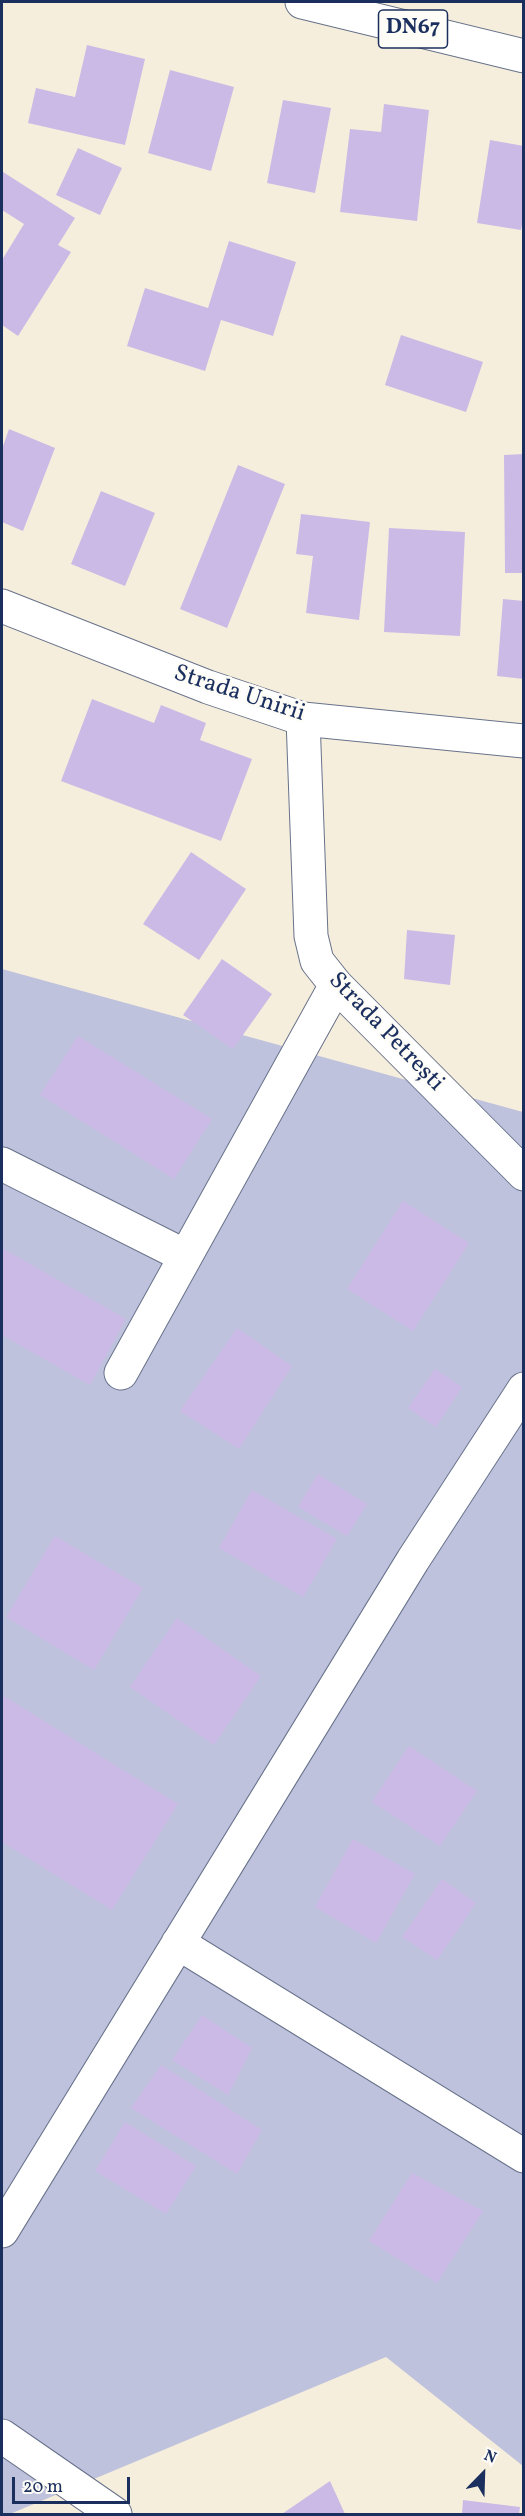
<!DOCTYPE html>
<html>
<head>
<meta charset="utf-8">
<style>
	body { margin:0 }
	#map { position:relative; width:525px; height:2516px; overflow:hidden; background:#f6eedc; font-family:Vollkorn,serif }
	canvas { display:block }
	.frame { position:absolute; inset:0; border:3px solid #1b2f5e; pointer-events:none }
	.north { position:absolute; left:453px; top:2444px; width:60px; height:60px; -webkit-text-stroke:4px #fdfcf7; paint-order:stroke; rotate:23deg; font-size:16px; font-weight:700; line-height:24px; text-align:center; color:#1b2f5e }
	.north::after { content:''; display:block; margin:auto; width:21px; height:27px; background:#1b2f5e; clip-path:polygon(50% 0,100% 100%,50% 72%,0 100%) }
	.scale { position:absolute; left:12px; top:2477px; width:118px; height:27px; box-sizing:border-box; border:3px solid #1b2f5e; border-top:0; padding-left:8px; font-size:18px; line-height:21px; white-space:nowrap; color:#1b2f5e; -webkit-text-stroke:4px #fdfcf7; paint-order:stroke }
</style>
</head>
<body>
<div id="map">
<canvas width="525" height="2516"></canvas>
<div class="frame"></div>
<div class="north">N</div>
<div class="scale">20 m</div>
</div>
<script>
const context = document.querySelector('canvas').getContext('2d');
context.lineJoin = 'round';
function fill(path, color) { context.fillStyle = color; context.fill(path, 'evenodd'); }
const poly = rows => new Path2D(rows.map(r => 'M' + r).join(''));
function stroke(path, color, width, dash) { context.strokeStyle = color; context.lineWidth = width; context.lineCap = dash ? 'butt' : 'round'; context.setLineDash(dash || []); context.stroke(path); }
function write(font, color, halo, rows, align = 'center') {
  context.font = font + ' Vollkorn,serif'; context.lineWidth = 5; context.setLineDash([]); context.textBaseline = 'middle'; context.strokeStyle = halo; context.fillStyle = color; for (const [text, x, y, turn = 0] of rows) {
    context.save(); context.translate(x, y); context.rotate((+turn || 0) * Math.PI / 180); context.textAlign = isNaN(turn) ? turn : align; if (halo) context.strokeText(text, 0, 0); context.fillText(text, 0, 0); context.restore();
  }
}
const industrial = poly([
	[2,969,523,1112,523,2466,386,2357,10,2514,2,2514]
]);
const building = poly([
	[87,45,145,59,125,145,28,123,36,88,75,97],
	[170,70,234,87,211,171,148,153],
	[283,100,331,108,315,193,267,183],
	[384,104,429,110,417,221,340,212,350,129,381,132],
	[490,140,524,146,524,214,521,230,477,223],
	[78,148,122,168,100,215,56,195],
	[3,172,75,218,58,245,71,252,18,336,2,325,2,260,24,224,2,210],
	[229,241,296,262,273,336,221,320,205,371,127,346,145,288,208,308],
	[401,335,483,362,466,412,385,385],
	[9,429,55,448,23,531,2,522,2,449],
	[524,454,524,573,505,573,504,455],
	[238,465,285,484,227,628,180,609],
	[101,491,155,513,125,586,71,564],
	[301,514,370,522,359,620,306,613,313,556,296,554],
	[389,528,465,532,460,636,384,632],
	[503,599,524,601,524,679,497,676],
	[92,699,154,723,161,705,206,723,200,740,252,759,221,841,61,781],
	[191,852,246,889,199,960,143,924],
	[407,930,455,935,450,985,404,979],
	[222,959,272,994,233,1049,183,1015],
	[78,1036,212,1119,174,1179,40,1095],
	[403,1201,469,1243,413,1331,347,1289],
	[2,1248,126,1319,90,1385,2,1335],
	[237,1328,292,1366,239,1449,180,1411],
	[435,1369,462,1387,436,1427,408,1408],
	[318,1474,367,1504,347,1536,298,1507],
	[252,1490,337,1539,303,1597,219,1548],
	[55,1536,143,1588,94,1670,6,1617],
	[177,1618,261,1676,214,1745,130,1687],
	[2,1695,178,1804,112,1910,2,1842],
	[409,1746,477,1791,440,1846,372,1802],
	[353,1839,415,1874,376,1943,315,1907],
	[442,1879,476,1903,437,1960,402,1937],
	[202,2015,252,2048,228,2095,172,2060],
	[161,2065,262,2130,237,2174,131,2108],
	[125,2122,196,2166,166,2214,95,2171],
	[412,2173,483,2211,437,2283,369,2241],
	[330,2481,345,2514,282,2514],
	[463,2500,520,2507,519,2514,462,2514]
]);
const minor = poly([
	[303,719,311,936,317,961,336,985,524,1174],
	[2,1164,185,1256],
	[121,1373,336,985],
	[178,1943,524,2156],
	[2,2231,413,1560,524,1389],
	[2,2436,115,2514]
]);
const major = poly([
	[302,2,524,56],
	[2,606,208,687,303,719,524,741]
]);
const shields = [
	[413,29,69]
];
const shieldNames = [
	["DN67",413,29]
];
const streetNames = [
	["Strada Unirii",239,695,18],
	["Strada Petrești",385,1033,46]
];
fill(industrial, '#bfc2dd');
fill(building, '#cbbae6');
stroke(minor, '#68728a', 35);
stroke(major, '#68728a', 35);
stroke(minor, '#fff', 33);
stroke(major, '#fff', 33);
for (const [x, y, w] of shields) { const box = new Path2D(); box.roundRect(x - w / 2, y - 19, w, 38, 4.5); context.fillStyle = '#fdfcf7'; context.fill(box); stroke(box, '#1b2f5e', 1.5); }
write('bold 22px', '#1b2f5e', null, shieldNames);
write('24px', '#1b2f5e', '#fdfcf7', streetNames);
</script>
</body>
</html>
